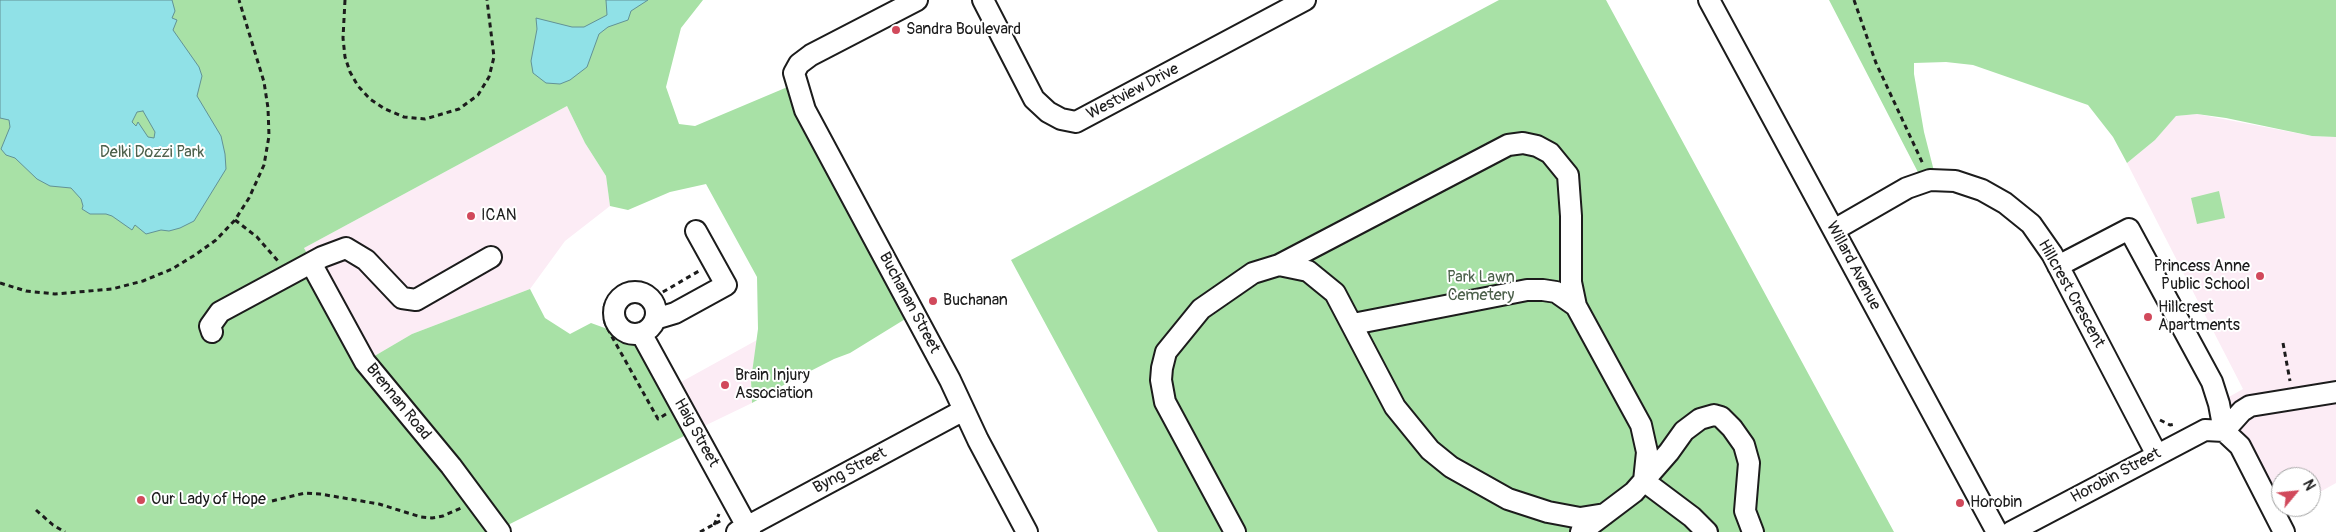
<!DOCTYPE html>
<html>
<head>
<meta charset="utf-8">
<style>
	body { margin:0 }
	#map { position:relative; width:2336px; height:532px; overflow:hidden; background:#fff; font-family:Pangolin,sans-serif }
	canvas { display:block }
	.north { position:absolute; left:2271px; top:467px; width:50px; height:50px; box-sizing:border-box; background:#fff; border:1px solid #a4a4a4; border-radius:50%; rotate:62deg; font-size:14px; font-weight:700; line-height:20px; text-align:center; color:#1c1c1c }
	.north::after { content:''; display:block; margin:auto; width:18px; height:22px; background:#d1495b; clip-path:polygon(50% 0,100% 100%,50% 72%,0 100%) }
</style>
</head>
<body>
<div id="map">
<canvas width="2336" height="532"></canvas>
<div class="north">N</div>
</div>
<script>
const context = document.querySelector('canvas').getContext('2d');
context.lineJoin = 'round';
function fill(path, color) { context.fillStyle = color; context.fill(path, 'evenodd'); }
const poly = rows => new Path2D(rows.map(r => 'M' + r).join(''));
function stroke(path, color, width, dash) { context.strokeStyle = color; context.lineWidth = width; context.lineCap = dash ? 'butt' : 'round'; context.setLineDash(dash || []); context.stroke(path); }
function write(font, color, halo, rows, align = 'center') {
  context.font = font + ' Pangolin,sans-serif'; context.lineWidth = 4; context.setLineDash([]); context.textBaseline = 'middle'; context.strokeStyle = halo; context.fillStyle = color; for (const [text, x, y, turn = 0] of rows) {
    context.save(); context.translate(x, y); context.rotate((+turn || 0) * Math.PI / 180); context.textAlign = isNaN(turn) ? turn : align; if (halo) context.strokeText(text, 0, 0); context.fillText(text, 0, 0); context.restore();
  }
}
const built = poly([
	[567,106,585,143,606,176,610,206,565,241,530,289,412,334,366,361,304,248],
	[2197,114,2312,136,2336,137,2336,483,2311,497,2311,477,2281,477,2281,507,2293,507,2277,516,2220,402,2243,389,2127,163,2155,140,2176,116],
	[757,340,751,380,752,403,696,430,672,387]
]);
const green = poly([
	[0,0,703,0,681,28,666,87,679,124,695,126,797,83,915,313,850,353,834,359,789,382,752,403,751,380,758,329,757,277,706,184,670,192,628,210,610,206,606,176,585,143,567,106,304,248,366,361,412,334,530,289,545,318,570,334,591,323,624,335,637,337,696,430,494,532,0,532],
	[1499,0,1606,0,1894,532,1158,532,1011,260],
	[1829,0,2336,0,2336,137,2312,136,2226,118,2197,114,2176,116,2155,140,2127,163,2113,137,2088,105,1973,65,1946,62,1914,63,1914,74,1924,132,1936,179,1922,180],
	[2219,191,2225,218,2197,224,2191,198]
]);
const water = poly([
	[0,0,172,0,175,11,172,18,177,20,173,30,199,67,202,76,197,96,221,136,225,154,226,169,194,221,180,228,169,231,161,230,146,234,135,225,132,230,112,216,106,214,90,214,82,209,83,206,81,199,71,188,50,186,37,179,15,158,6,155,1,149,10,127,9,120,0,118,0,0],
	[143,111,155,132,154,138,148,137,138,122,136,126,132,122,137,112,143,111],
	[606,0,648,0,631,11,628,20,608,27,599,34,587,67,570,80,560,84,546,83,533,73,531,61,537,29,536,18,572,27,584,27,607,15,606,0]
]);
const path = poly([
	[345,0,343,38,345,57,350,72,358,86,370,99,385,109,404,117,425,119,459,109,478,95,489,77,494,57,487,0],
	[1854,0,1876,63,1923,164],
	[235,220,257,237,278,261],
	[0,283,26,291,55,294,112,289,143,281,172,269,195,255,216,240,235,220,249,198,264,165,269,136,268,108,264,82,239,0],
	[2283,343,2290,381],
	[666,414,658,419,611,335,605,323,604,308,606,300,626,285,634,283,655,293,661,293,699,271],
	[2160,420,2170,425,2175,424],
	[272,501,305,493,320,494,379,504,421,517,432,518,443,516,461,508],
	[36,510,53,525,65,532],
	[714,525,719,514],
	[700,532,722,520]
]);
const minor = poly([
	[917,0,811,55,799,64,794,73,805,110,950,380,978,440,1027,532],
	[983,0,1034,99,1048,112,1061,119,1076,122,1305,0],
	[1709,0,1997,532],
	[1834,230,1907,188,1930,180,1955,181,1982,190,2005,203,2031,224,2052,254,2157,455],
	[311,263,365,362,451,466,500,532],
	[1279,265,1508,145,1523,143,1537,146,1550,153,1568,175,1571,216,1571,282,1576,306],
	[2058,266,2129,229,2212,382,2219,404,2224,431],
	'614 313a21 21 0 1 1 42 0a21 21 0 1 1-42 0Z',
	[655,319,675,313,726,285,696,231],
	[1353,324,1527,290,1543,290,1556,292,1576,306,1641,425,1647,452,1644,481,1692,517,1707,532],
	[212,332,210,326,220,312,322,257,346,248,366,260,402,298,416,300,491,257],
	[641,333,750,532],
	[2224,431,2242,411,2250,406,2336,392],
	[2224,431,2240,446,2284,532],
	[737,532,964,410],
	[1235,532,1165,402,1161,380,1162,368,1166,352,1201,309,1253,273,1279,265,1308,271,1335,293,1395,407,1430,450,1451,467,1508,499,1548,512,1580,518,1605,514],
	[1581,532,1634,492,1669,452,1684,431,1700,419,1714,415,1721,417,1732,428,1744,445,1749,463,1745,511,1753,532],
	[2011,532,2205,430,2224,431]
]);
const markers = [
	[896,30,5,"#d1495b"],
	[471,216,5,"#d1495b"],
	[2260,276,5,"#d1495b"],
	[933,301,5,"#d1495b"],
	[2148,317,5,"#d1495b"],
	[725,385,5,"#d1495b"],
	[141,500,5,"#d1495b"],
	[1960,503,5,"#d1495b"]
];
const poiNames = [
	["Sandra Boulevard",906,30],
	["ICAN",481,216],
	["Princess Anne",2250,267,"right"],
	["Public School",2250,285,"right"],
	["Buchanan",943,301],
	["Hillcrest",2158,308],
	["Apartments",2158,326],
	["Brain Injury",735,376],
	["Association",735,394],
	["Our Lady of Hope",151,500],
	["Horobin",1970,503]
];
const streetNames = [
	["Westview Drive",1133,92,-28],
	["Willard Avenue",1853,266,62],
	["Hillcrest Crescent",2071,294,61],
	["Buchanan Street",909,303,62],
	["Brennan Road",398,402,51],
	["Haig Street",696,433,61],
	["Byng Street",850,471,-28],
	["Horobin Street",2116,476,-28]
];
const parkNames = [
	["Delki Dozzi Park",152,153],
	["Park Lawn",1481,278],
	["Cemetery",1481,296]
];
fill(built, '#fcecf5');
fill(green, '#a8e1a6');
fill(water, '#90e1e7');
stroke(water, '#629296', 1);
stroke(minor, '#1c1c1c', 24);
stroke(path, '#1c1c1c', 3, [5, 4]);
stroke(minor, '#fff', 20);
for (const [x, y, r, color] of markers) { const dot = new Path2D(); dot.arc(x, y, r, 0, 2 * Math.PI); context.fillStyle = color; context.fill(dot); stroke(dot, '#fff', 2); }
write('16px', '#1c1c1c', '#fff', poiNames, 'left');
write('16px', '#1c1c1c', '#fff', streetNames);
write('16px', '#4d614c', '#fff', parkNames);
</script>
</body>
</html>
